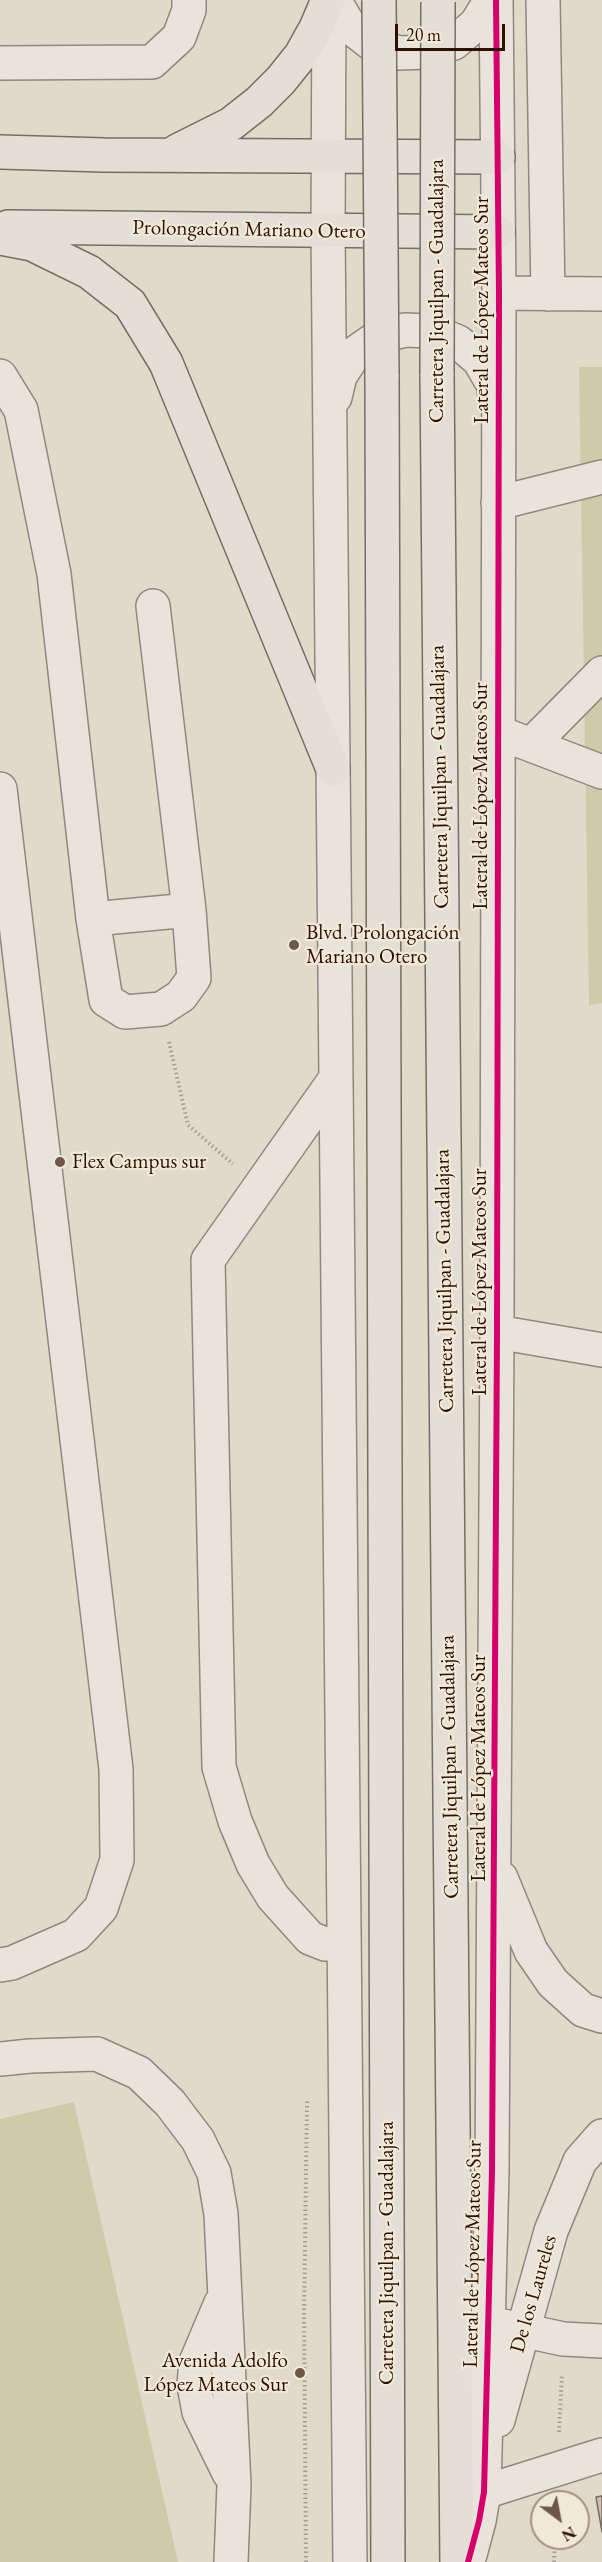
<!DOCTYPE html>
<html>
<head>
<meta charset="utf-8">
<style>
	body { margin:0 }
	#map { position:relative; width:602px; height:2562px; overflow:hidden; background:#e1daca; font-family:"EB Garamond",serif }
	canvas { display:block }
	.north { position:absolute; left:530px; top:2490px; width:60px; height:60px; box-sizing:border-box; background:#f1e9d7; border:2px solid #a39281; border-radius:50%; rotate:148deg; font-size:16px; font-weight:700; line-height:24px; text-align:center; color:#2e1000 }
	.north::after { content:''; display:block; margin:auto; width:21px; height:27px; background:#6d5747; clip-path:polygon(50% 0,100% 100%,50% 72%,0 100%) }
	.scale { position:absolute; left:395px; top:24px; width:110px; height:27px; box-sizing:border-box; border:3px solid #2e1000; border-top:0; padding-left:8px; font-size:18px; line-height:21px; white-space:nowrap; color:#2e1000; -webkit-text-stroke:4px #f1e9d7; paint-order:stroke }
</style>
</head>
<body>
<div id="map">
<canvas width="602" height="2562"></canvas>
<div class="north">N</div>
<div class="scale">20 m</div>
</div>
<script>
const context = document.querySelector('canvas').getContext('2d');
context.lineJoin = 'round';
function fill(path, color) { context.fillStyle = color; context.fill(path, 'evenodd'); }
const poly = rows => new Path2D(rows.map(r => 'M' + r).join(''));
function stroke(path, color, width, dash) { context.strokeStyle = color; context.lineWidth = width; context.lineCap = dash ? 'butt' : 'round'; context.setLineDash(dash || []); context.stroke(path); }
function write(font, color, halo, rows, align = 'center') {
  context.font = font + ' "EB Garamond",serif'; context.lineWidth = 4.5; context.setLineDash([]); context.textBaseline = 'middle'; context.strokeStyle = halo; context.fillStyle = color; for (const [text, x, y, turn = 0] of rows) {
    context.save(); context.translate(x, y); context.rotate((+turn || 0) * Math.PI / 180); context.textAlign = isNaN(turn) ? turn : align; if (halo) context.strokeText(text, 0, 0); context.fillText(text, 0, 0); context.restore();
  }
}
const green = poly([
	[579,367,602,367,602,1003,589,1005],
	[74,2102,178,2562,0,2562,0,2119]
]);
const building = poly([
	[602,2496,602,2532,596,2497,602,2496]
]);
const path = poly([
	[169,1042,188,1125,233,1164],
	[559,2432,562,2374],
	[306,2562,304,2317,307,2101],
	[554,2562,555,2538]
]);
const minor = poly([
	[329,0,328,231,350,2562],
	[334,0,350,27,372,44,399,53,427,52,454,43,476,24,491,0],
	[543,0,548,294],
	[0,63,152,62,179,37,189,10,189,0],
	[499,293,602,294],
	[0,376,21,410,54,574,93,919,106,1000,125,1012,161,1009,181,996,194,978,189,910,153,606],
	[335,397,340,376,355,353,378,337,405,330,432,331,458,342,479,360,493,384,495,395],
	[498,503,602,477],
	[497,732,602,772],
	[532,744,602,673],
	[0,789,116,1769,117,1860,101,1908,76,1935,12,1963,0,1965],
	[93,919,189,910],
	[336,1078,208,1260,219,1767,235,1821,253,1864,273,1897,310,1938,325,1944,344,1944],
	[497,1332,602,1350],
	[501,1878,531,1951,553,1983,583,2010,602,2016],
	[0,2059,30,2056,97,2054,139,2073,170,2103,198,2140,214,2173,221,2214,234,2485,231,2562],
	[221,2303,196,2362,194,2385,199,2412,229,2473],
	[503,2326,563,2339,602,2341],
	[498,2420,551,2231,580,2161,602,2136],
	[484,2492,602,2455],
	[468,2562,479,2521,484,2492,492,2171,497,1332,499,293,496,0]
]);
const major = poly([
	[177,151,231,124,259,102,281,80,301,55,316,28,328,0],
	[0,152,104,155,498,157],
	[8,227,498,232],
	[0,238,32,244,89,272,130,304,166,363,333,769]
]);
const highway = poly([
	[437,374,457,2562],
	[382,375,388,2562]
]);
const highwayBridge = poly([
	[379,0,382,375],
	[437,374,438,2]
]);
const cycleway = poly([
	[468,2562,479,2521,484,2492,492,2171,497,1332,499,293,496,0]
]);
const markers = [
	[294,945,6,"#6d5747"],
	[60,1162,6,"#6d5747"],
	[300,2373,6,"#6d5747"]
];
const streetNames = [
	["Prolongación Mariano Otero",249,230,1],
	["Carretera Jiquilpan - Guadalajara",437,291,-90],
	["Lateral de López Mateos Sur",482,310,-90],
	["Carretera Jiquilpan - Guadalajara",440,777,-91],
	["Lateral de López Mateos Sur",481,796,-90],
	["Carretera Jiquilpan - Guadalajara",445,1281,-91],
	["Lateral de López Mateos Sur",480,1282,-90],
	["Carretera Jiquilpan - Guadalajara",450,1767,-91],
	["Lateral de López Mateos Sur",479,1768,-90],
	["Carretera Jiquilpan - Guadalajara",387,2253,-90],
	["Lateral de López Mateos Sur",473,2254,-89],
	["De los Laureles",534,2294,-74]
];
const poiNames = [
	["Blvd. Prolongación",306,933],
	["Mariano Otero",306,957],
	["Flex Campus sur",72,1162],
	["Avenida Adolfo",288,2361,"right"],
	["López Mateos Sur",288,2385,"right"]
];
fill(green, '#cecba9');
fill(building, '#d0beb5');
stroke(building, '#766e63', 1.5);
stroke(minor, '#90887e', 36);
stroke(major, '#766e63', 36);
stroke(highway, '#766e63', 36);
stroke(path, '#a39d95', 4, [1.5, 3]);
stroke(minor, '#e8e4dc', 33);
stroke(major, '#e4dfd6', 33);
stroke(highway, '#e4dfd6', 33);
stroke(highwayBridge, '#766e63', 36, []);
stroke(highwayBridge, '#e4dfd6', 33);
stroke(cycleway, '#d6006c', 6);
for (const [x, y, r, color] of markers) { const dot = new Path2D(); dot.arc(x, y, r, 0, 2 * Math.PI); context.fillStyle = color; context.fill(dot); stroke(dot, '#f1e9d7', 2); }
write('21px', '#2e1000', '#f1e9d7', streetNames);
write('21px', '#2e1000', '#f1e9d7', poiNames, 'left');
</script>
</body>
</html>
